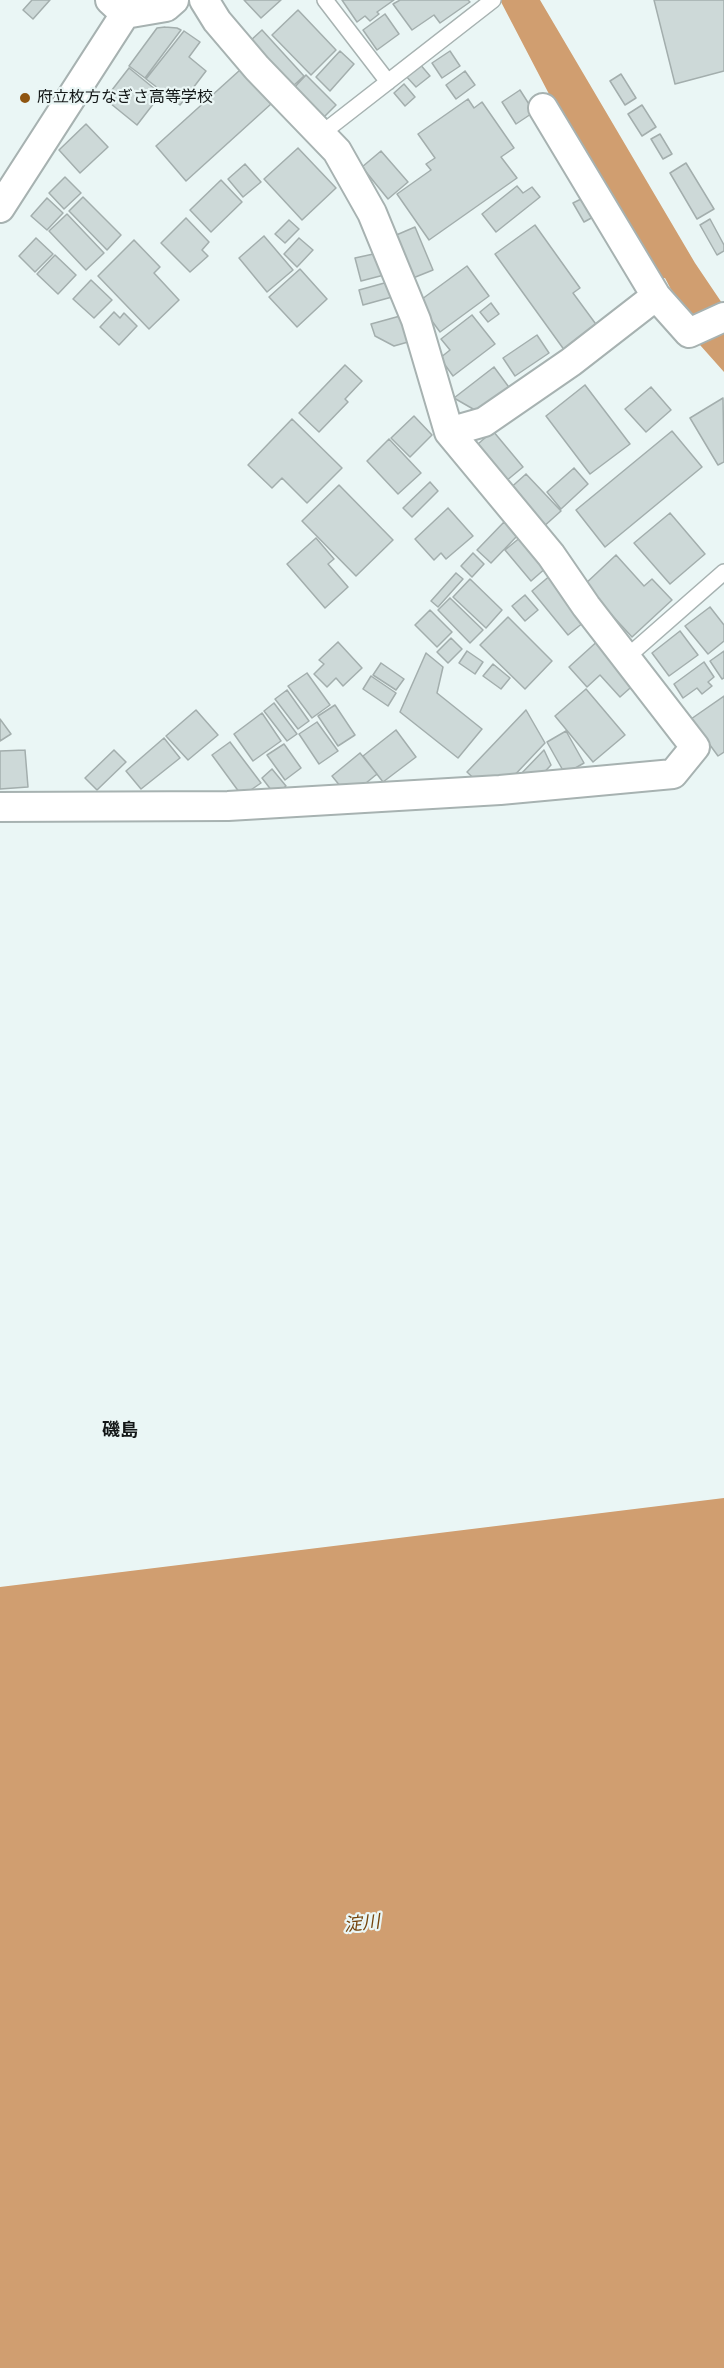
<!DOCTYPE html>
<html>
<head>
<meta charset="utf-8">
<style>
	body { margin:0 }
	canvas { display:block; background:#eaf6f5 }
</style>
</head>
<body>
<canvas width="724" height="2368"></canvas>
<script>
const context = document.querySelector('canvas').getContext('2d');
context.lineJoin = 'round';
function fill(path, color) { context.fillStyle = color; context.fill(path, 'evenodd'); }
const poly = rows => new Path2D(rows.map(r => 'M' + r).join(''));
function stroke(path, color, width, dash) { context.strokeStyle = color; context.lineWidth = width; context.lineCap = dash ? 'butt' : 'round'; context.setLineDash(dash || []); context.stroke(path); }
function write(font, color, halo, rows, align = 'center') {
  context.font = font + ' "Fira Sans","Noto Sans JP",sans-serif'; context.lineWidth = 4.5; context.setLineDash([]); context.textBaseline = 'middle'; context.strokeStyle = halo; context.fillStyle = color; for (const [text, x, y, turn = 0] of rows) {
    context.save(); context.translate(x, y); context.rotate((+turn || 0) * Math.PI / 180); context.textAlign = isNaN(turn) ? turn : align; if (halo) context.strokeText(text, 0, 0); context.fillText(text, 0, 0); context.restore();
  }
}
const water = poly([
	[500,0,540,0,695,263,724,306,724,372,700,345,665,278,660,279,549,94],
	[724,1498,724,2368,0,2368,0,1587]
]);
const building = poly([
	[32,0,50,0,33,19,23,10,32,0],
	[244,0,281,0,261,18,244,0],
	[342,0,394,0,377,12,379,14,370,21,365,16,357,22,342,0],
	[400,0,468,0,470,2,440,23,434,15,412,30,393,4,400,0],
	[654,0,724,0,724,71,675,84,654,0],
	[298,10,336,50,311,75,272,35,298,10],
	[385,14,399,34,377,50,363,30,385,14],
	[165,27,177,28,181,30,145,78,129,66,157,28,165,27],
	[262,30,304,76,292,87,250,41,262,30],
	[184,31,200,42,189,57,206,71,180,105,146,79,184,31],
	[340,51,354,64,330,91,316,77,340,51],
	[450,51,460,66,442,78,432,63,450,51],
	[419,63,430,76,416,87,405,75,419,63],
	[129,68,161,94,137,125,105,99,129,68],
	[240,70,271,104,186,181,156,146,240,70],
	[465,71,475,85,456,99,446,85,465,71],
	[621,74,636,98,625,105,610,81,621,74],
	[306,75,336,105,322,119,292,90,306,75],
	[404,84,415,97,405,106,394,93,404,84],
	[520,90,534,112,516,124,502,102,520,90],
	[468,99,474,108,482,102,514,148,501,157,517,178,429,240,397,194,431,170,426,164,435,158,418,134,468,99],
	[642,105,656,127,642,136,628,114,642,105],
	[86,124,108,147,80,173,59,150,86,124],
	[660,134,672,154,663,159,651,139,660,134],
	[298,148,336,188,302,220,264,179,298,148],
	[381,151,408,182,388,199,362,167,381,151],
	[686,163,714,209,697,219,670,173,686,163],
	[245,164,261,182,243,197,228,179,245,164],
	[65,177,81,193,64,209,49,193,65,177],
	[221,180,242,202,211,232,190,210,221,180],
	[517,186,523,193,532,187,540,197,496,232,482,214,517,186],
	[587,196,597,215,584,222,573,203,587,196],
	[83,197,121,235,107,250,69,211,83,197],
	[47,198,63,213,47,230,31,216,47,198],
	[67,214,104,253,86,270,49,231,67,214],
	[186,218,209,242,202,250,208,256,190,272,161,243,186,218],
	[710,219,724,245,724,251,717,255,700,225,710,219],
	[289,220,299,229,285,243,275,234,289,220],
	[535,225,580,288,573,293,598,327,565,351,495,254,535,225],
	[415,227,433,270,413,278,394,236,415,227],
	[264,236,293,270,267,292,239,258,264,236],
	[36,238,53,254,35,272,19,256,36,238],
	[299,238,313,250,297,267,284,254,299,238],
	[134,240,160,267,154,273,179,300,149,329,98,276,134,240],
	[378,253,384,275,361,281,355,258,378,253],
	[55,255,76,275,58,294,37,274,55,255],
	[467,266,489,296,440,332,418,302,467,266],
	[300,269,327,299,297,327,269,297,300,269],
	[91,280,112,300,94,318,73,299,91,280],
	[388,282,392,297,363,305,359,290,388,282],
	[491,303,499,314,488,322,480,312,491,303],
	[114,312,120,318,124,313,137,326,119,345,100,327,114,312],
	[472,315,495,344,453,376,440,358,450,350,441,339,472,315],
	[400,316,408,342,394,346,375,336,371,324,400,316],
	[537,335,549,353,515,376,503,358,537,335],
	[345,365,362,381,345,399,348,402,319,432,299,413,345,365],
	[494,367,511,390,480,413,454,398,494,367],
	[585,385,630,444,590,474,546,416,585,385],
	[651,387,671,410,646,432,625,409,651,387],
	[723,398,724,462,718,465,690,418,723,398],
	[414,416,432,435,410,457,391,438,414,416],
	[292,419,342,468,307,503,282,478,272,488,248,465,292,419],
	[493,431,523,467,500,486,471,450,493,431],
	[672,431,702,467,605,547,576,510,672,431],
	[389,439,421,473,398,494,367,461,389,439],
	[574,468,588,484,561,509,547,492,574,468],
	[526,474,561,511,542,528,507,491,526,474],
	[430,482,438,491,412,517,403,508,430,482],
	[339,485,393,540,356,576,302,521,339,485],
	[448,508,473,536,446,559,441,553,434,560,415,539,448,508],
	[670,513,705,554,670,584,634,543,670,513],
	[504,522,518,535,491,563,477,550,504,522],
	[522,536,547,567,531,581,505,550,522,536],
	[316,538,334,559,328,564,348,587,325,608,287,564,316,538],
	[473,553,484,564,472,577,461,566,473,553],
	[616,555,644,586,652,579,672,600,632,637,584,585,616,555],
	[456,573,463,579,438,607,431,601,456,573],
	[552,574,589,618,568,635,532,591,552,574],
	[470,579,502,610,486,628,453,597,470,579],
	[525,595,538,610,525,621,512,606,525,595],
	[450,598,483,630,470,643,438,610,450,598],
	[710,607,724,625,724,641,708,654,685,626,710,607],
	[430,610,452,632,437,647,415,625,430,610],
	[508,617,552,661,525,689,480,645,508,617],
	[680,631,698,655,669,676,652,653,680,631],
	[451,638,462,649,448,663,437,652,451,638],
	[601,638,638,681,620,697,600,675,587,687,569,667,601,638],
	[338,642,362,668,343,686,336,678,327,687,314,674,324,664,319,660,338,642],
	[467,651,483,662,475,674,459,663,467,651],
	[724,651,724,678,722,679,710,661,724,651],
	[426,653,443,667,437,693,482,729,458,758,400,712,426,653],
	[704,662,714,677,708,682,712,686,702,694,697,688,683,698,674,684,704,662],
	[381,663,404,679,396,690,373,675,381,663],
	[493,664,510,678,501,689,483,676,493,664],
	[307,673,330,705,312,718,288,686,307,673],
	[371,676,396,693,388,706,363,689,371,676],
	[586,689,625,735,593,762,555,716,586,689],
	[287,690,309,721,298,729,275,699,287,690],
	[724,696,724,752,718,756,691,719,724,696],
	[274,703,297,734,287,741,264,711,274,703],
	[335,705,355,735,338,746,318,716,335,705],
	[196,710,218,735,188,760,166,736,196,710],
	[526,710,545,743,509,781,483,787,467,772,526,710],
	[262,713,281,741,253,761,234,734,262,713],
	[0,719,11,734,0,741,0,719],
	[317,722,338,751,319,764,299,734,317,722],
	[396,730,416,757,383,782,363,756,396,730],
	[566,731,584,763,565,774,547,742,566,731],
	[164,738,180,758,141,789,126,771,164,738],
	[230,742,261,783,242,796,212,755,230,742],
	[284,744,301,768,285,780,267,755,284,744],
	[25,750,28,787,0,789,0,751,25,750],
	[114,750,126,762,97,790,85,778,114,750],
	[544,750,551,765,538,779,518,777,544,750],
	[360,753,377,774,349,797,332,776,360,753],
	[272,769,286,786,275,795,262,778,272,769]
]);
const lane = poly([
	[325,0,388,82],
	[321,134,493,0],
	[627,657,724,572]
]);
const street = poly([
	[125,14,166,7,174,0],
	[543,108,656,296,689,333,724,317],
	[0,208,125,14,110,0],
	[449,432,484,422,571,362,656,296],
	[0,807,228,806,500,790,673,774,695,747,586,606,551,555,449,432,416,320,372,213,337,151,257,68,217,21,204,0]
]);
const markers = [
	[25,98,6,"#8f5511"]
];
const poiNames = [
	["府立枚方なぎさ高等学校",37,98]
];
const neighbourhoodNames = [
	["磯島",120,1431]
];
const waterNames = [
	["淀川",362,1924,-6]
];
fill(water, '#d09e70');
fill(building, '#cdd9d8');
stroke(building, '#a3aead', 1.5);
stroke(lane, '#a7b2b1', 18);
stroke(street, '#a7b2b1', 32);
stroke(lane, '#fff', 15);
stroke(street, '#fff', 28);
for (const [x, y, r, color] of markers) { const dot = new Path2D(); dot.arc(x, y, r, 0, 2 * Math.PI); context.fillStyle = color; context.fill(dot); stroke(dot, '#eaf6f5', 2); }
write('16px', '#131717', '#eaf6f5', poiNames, 'left');
write('bold 18px', '#131717', '#eaf6f5', neighbourhoodNames);
write('italic 18px', '#75450d', '#eaf6f5', waterNames);
</script>
</body>
</html>
